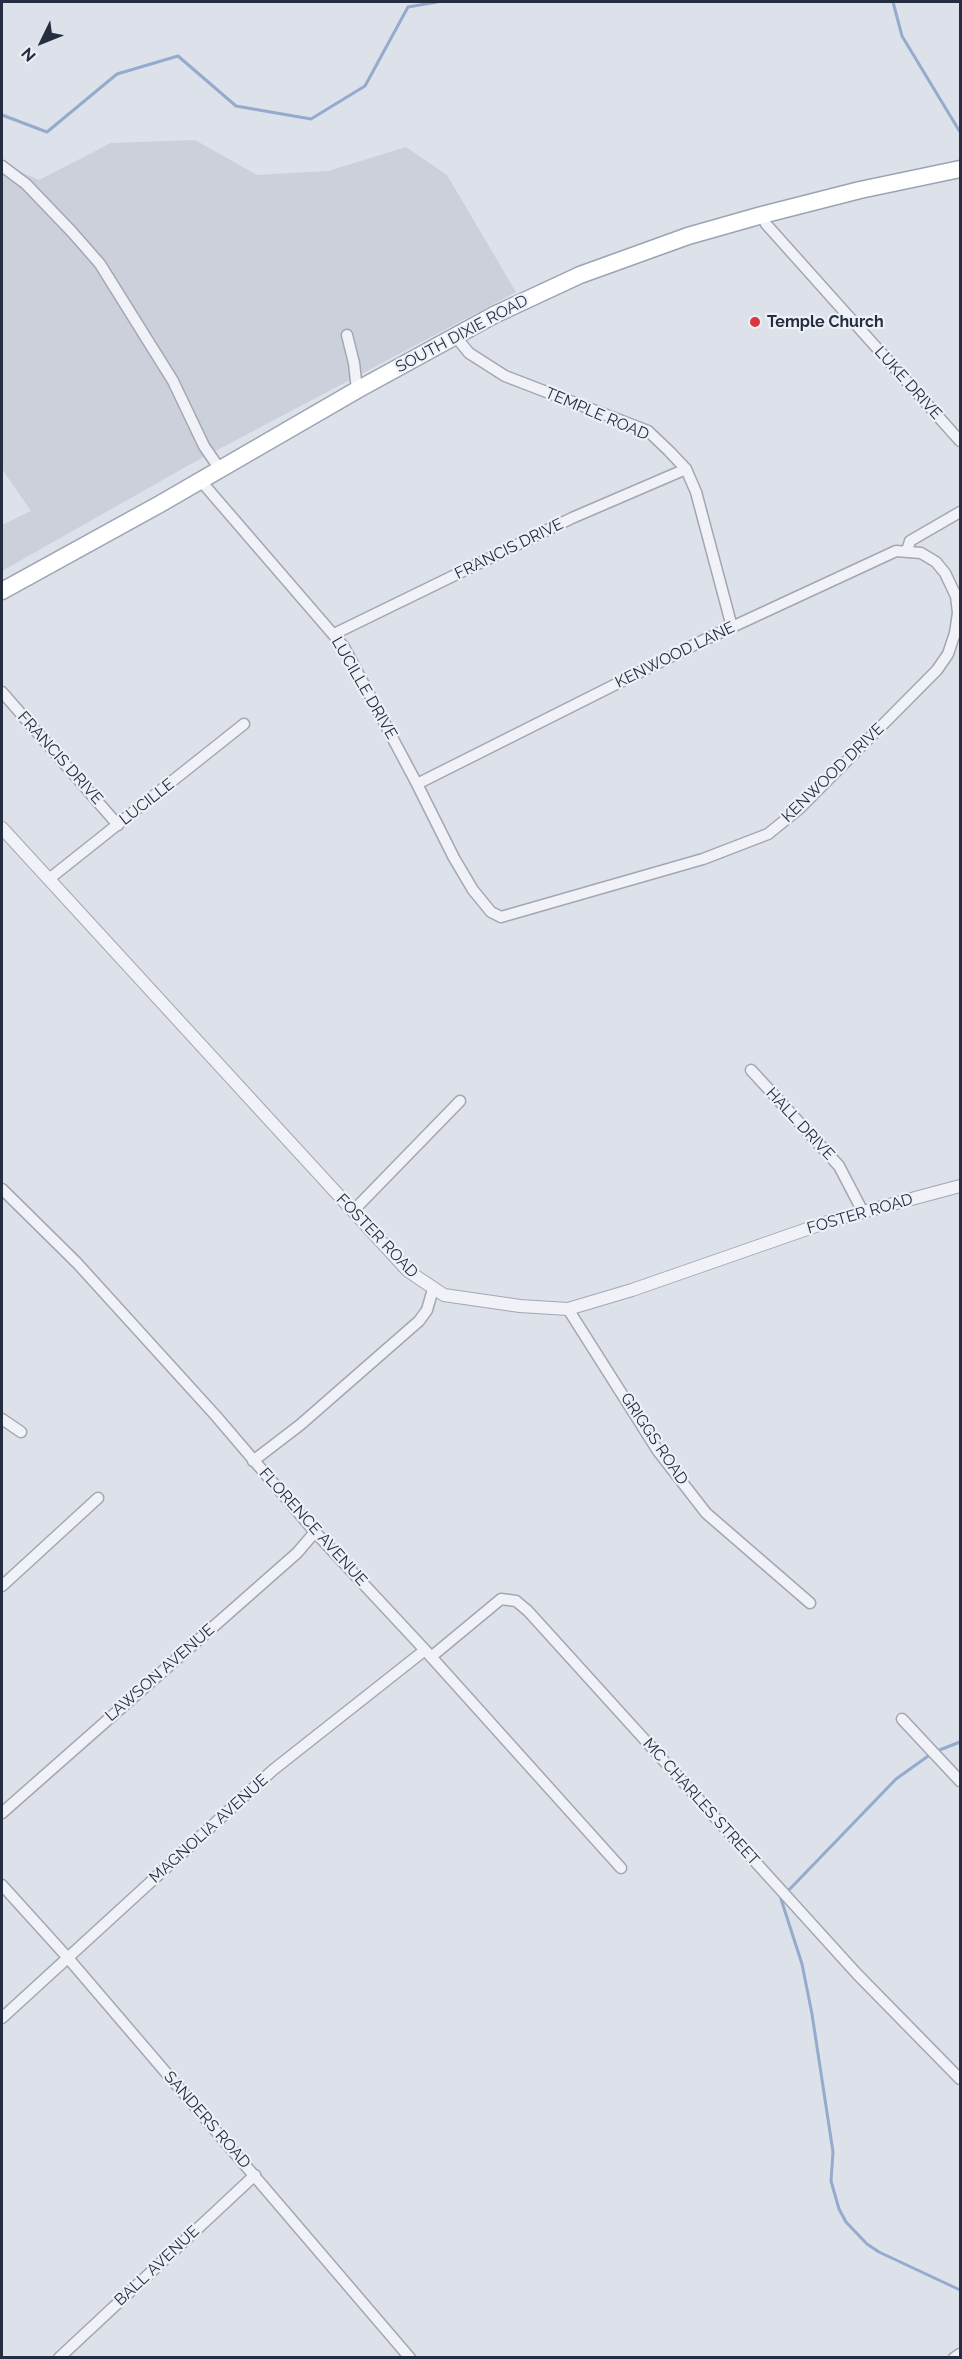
<!DOCTYPE html>
<html>
<head>
<meta charset="utf-8">
<style>
	body { margin:0 }
	#map { position:relative; width:962px; height:2359px; overflow:hidden; background:#dde1e9; font-family:Raleway,sans-serif }
	canvas { display:block }
	.frame { position:absolute; inset:0; border:3px solid #252d41; pointer-events:none }
	.north { position:absolute; left:12px; top:12px; width:60px; height:60px; -webkit-text-stroke:4px #edf0f6; paint-order:stroke; rotate:227deg; font-size:16px; font-weight:700; line-height:24px; text-align:center; color:#252d41 }
	.north::after { content:''; display:block; margin:auto; width:21px; height:27px; background:#252d41; clip-path:polygon(50% 0,100% 100%,50% 72%,0 100%) }
</style>
</head>
<body>
<div id="map">
<canvas width="962" height="2359"></canvas>
<div class="frame"></div>
<div class="north">N</div>
</div>
<script>
const context = document.querySelector('canvas').getContext('2d');
context.lineJoin = 'round';
function fill(path, color) { context.fillStyle = color; context.fill(path, 'evenodd'); }
const poly = rows => new Path2D(rows.map(r => 'M' + r).join(''));
function stroke(path, color, width, dash) { context.strokeStyle = color; context.lineWidth = width; context.lineCap = dash ? 'butt' : 'round'; context.setLineDash(dash || []); context.stroke(path); }
function write(font, color, halo, rows, align = 'center') {
  context.font = font + ' Raleway,sans-serif'; context.lineWidth = 4.5; context.setLineDash([]); context.textBaseline = 'middle'; context.strokeStyle = halo; context.fillStyle = color; for (const [text, x, y, turn = 0] of rows) {
    context.save(); context.translate(x, y); context.rotate((+turn || 0) * Math.PI / 180); context.textAlign = isNaN(turn) ? turn : align; if (halo) context.strokeText(text, 0, 0); context.fillText(text, 0, 0); context.restore();
  }
}
const built = poly([
	[195,140,257,175,328,171,406,147,447,175,516,292,189,465,2,571,2,525,31,511,2,469,2,164,39,180,111,143]
]);
const stream = poly([
	[893,2,902,36,960,132],
	[2,115,47,132,117,74,178,56,236,106,311,119,365,86,408,7,437,2],
	[937,1751,960,1742],
	[787,1892,896,1779,931,1754],
	[782,1897,781,1899,802,1964,812,2014,833,2152,831,2181,839,2209,846,2222,867,2244,879,2252,960,2290]
]);
const minor = poly([
	[2,166,26,184,72,232,100,264,173,381,204,446,219,468],
	[762,215,766,224,960,441],
	[347,335,354,363,357,390],
	[456,337,469,353,505,376,648,431,669,451,686,469,696,492,732,627],
	[200,480,344,647,417,784,454,858,473,890,491,912,501,917,703,859,768,834,800,808,937,670,948,654,955,633,958,613,956,596,945,573,936,562,921,553,896,551,704,640,417,784],
	[907,551,910,541,960,512],
	[334,634,572,518,686,469],
	[2,692,118,825],
	[49,879,244,724],
	[751,1070,839,1166,863,1212],
	[2,1189,77,1263,216,1416,315,1532,425,1650,621,1868],
	[353,1211,460,1101],
	[568,1309,658,1451,706,1513,810,1603],
	[2,1419,21,1432],
	[253,1461,300,1425,419,1321,427,1310,433,1289],
	[2,1586,98,1498],
	[431,1657,501,1599,516,1601,528,1611,857,1974,960,2079],
	[902,1719,960,1781],
	[2,1813,297,1553,315,1532],
	[2,1885,68,1958,410,2358],
	[2,2018,273,1770,425,1650],
	[59,2358,255,2175],
	[954,2358,960,2354]
]);
const tertiary = poly([
	[2,828,408,1271,444,1295,520,1306,568,1309,632,1290,833,1220,960,1186]
]);
const primary = poly([
	[2,591,160,504,357,390,494,315,580,275,688,236,762,215,860,190,960,169]
]);
const markers = [
	[755,322,6,"#db3542"]
];
const poiNames = [
	["Temple Church",767,322]
];
const streetNames = [
	["SOUTH DIXIE ROAD",462,334,-28],
	["LUKE DRIVE",908,383,48],
	["TEMPLE ROAD",597,414,23],
	["FRANCIS DRIVE",509,549,-26],
	["KENWOOD LANE",675,655,-26],
	["LUCILLE DRIVE",364,688,60],
	["FRANCIS DRIVE",60,758,48],
	["KENWOOD DRIVE",833,773,-44],
	["LUCILLE",147,802,-38],
	["HALL DRIVE",800,1124,47],
	["FOSTER ROAD",860,1214,-16],
	["FOSTER ROAD",377,1236,46],
	["GRIGGS ROAD",654,1439,56],
	["FLORENCE AVENUE",313,1527,48],
	["LAWSON AVENUE",160,1673,-41],
	["MC CHARLES STREET",701,1802,48],
	["MAGNOLIA AVENUE",209,1829,-42],
	["SANDERS ROAD",207,2120,49],
	["BALL AVENUE",157,2266,-43]
];
fill(built, '#cbd0db');
stroke(stream, '#94abcd', 3);
stroke(minor, '#a2a7b3', 13);
stroke(tertiary, '#a2a7b3', 14);
stroke(primary, '#9ba4b5', 19);
stroke(minor, '#f0f2f7', 10);
stroke(tertiary, '#f0f2f7', 12);
stroke(primary, '#fff', 16);
for (const [x, y, r, color] of markers) { const dot = new Path2D(); dot.arc(x, y, r, 0, 2 * Math.PI); context.fillStyle = color; context.fill(dot); stroke(dot, '#edf0f6', 2); }
write('bold 16px', '#252d41', '#edf0f6', poiNames, 'left');
write('16px', '#252d41', '#edf0f6', streetNames);
</script>
</body>
</html>
